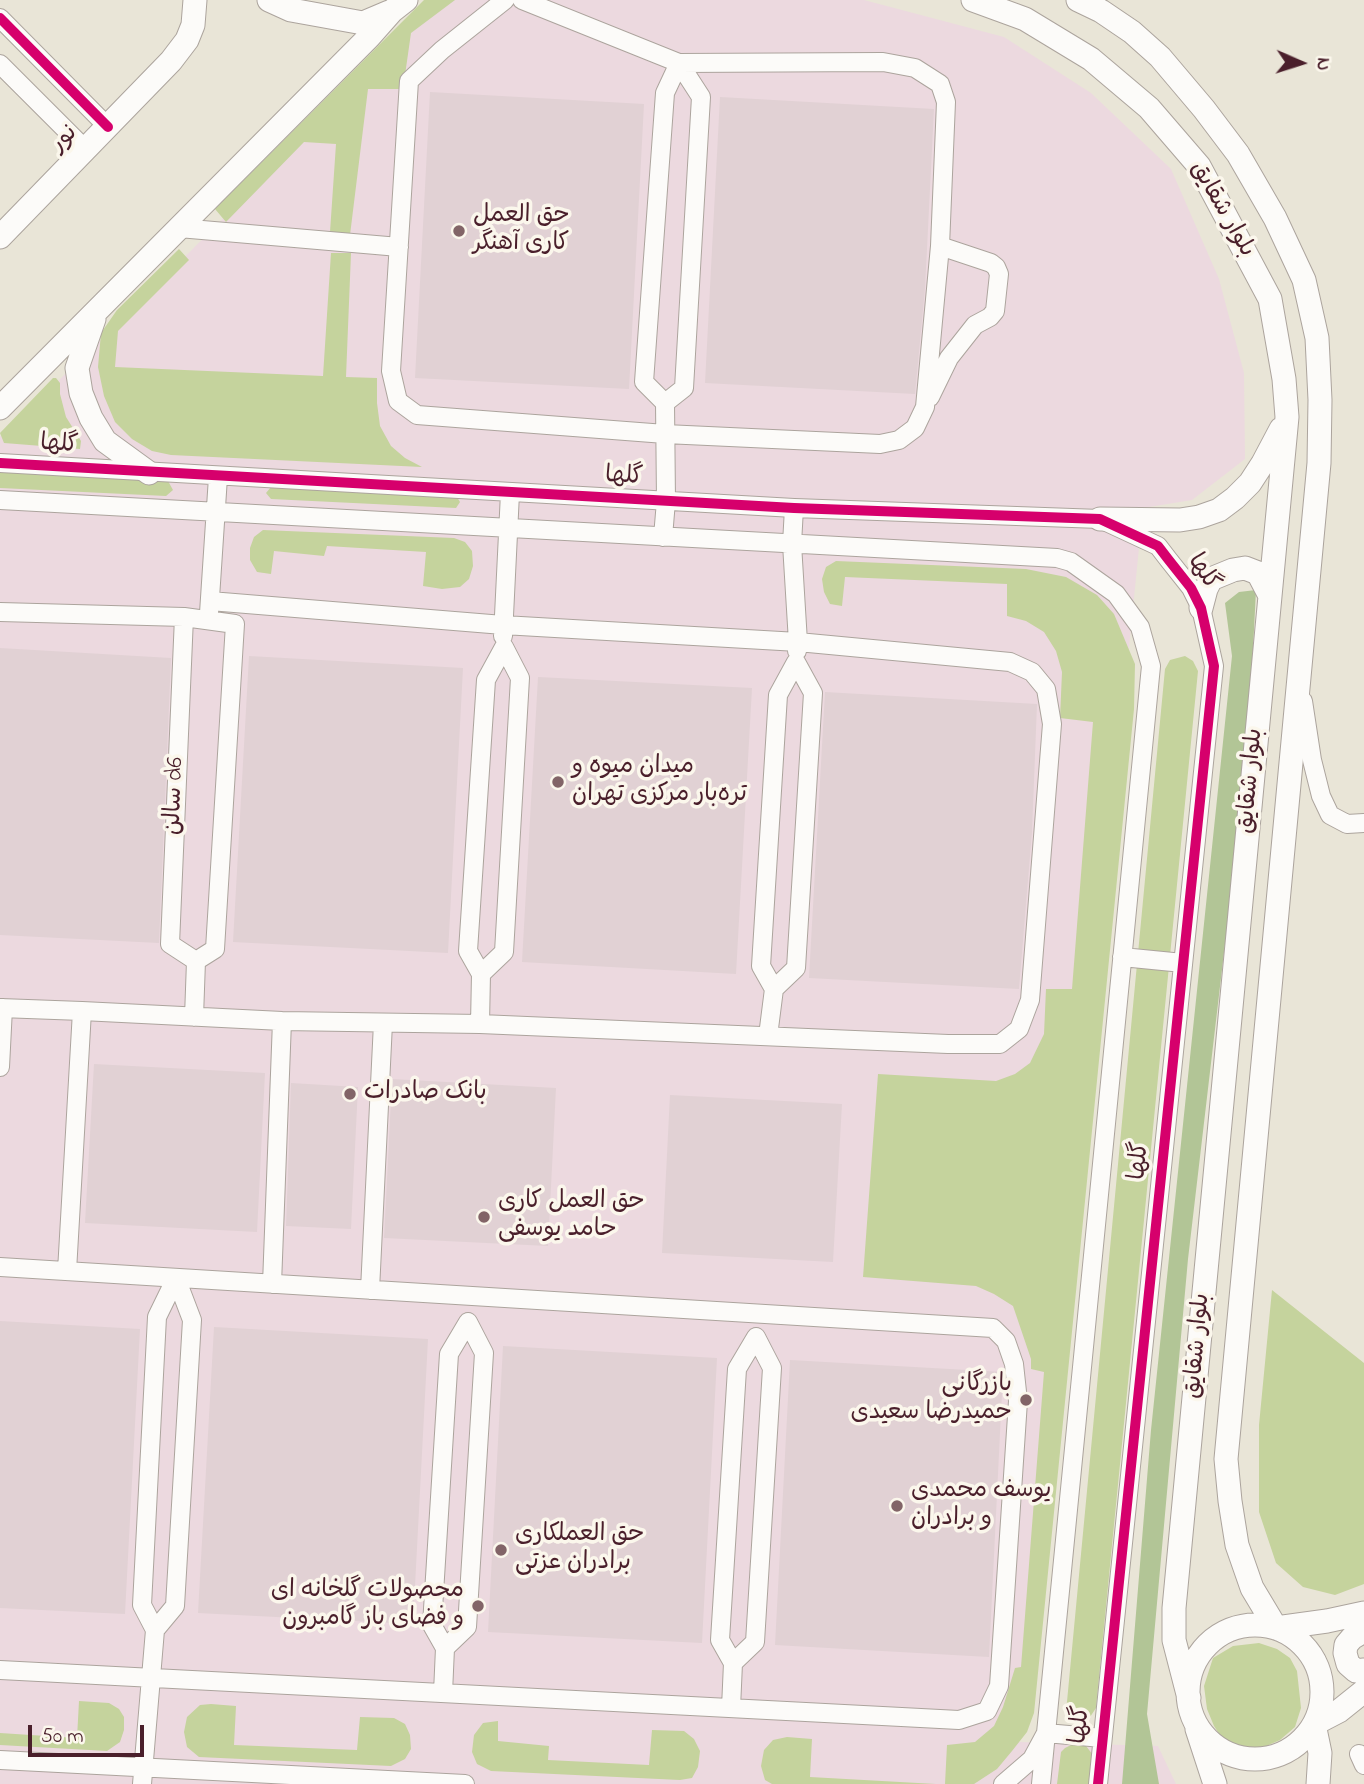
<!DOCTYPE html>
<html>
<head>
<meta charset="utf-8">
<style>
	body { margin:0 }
	#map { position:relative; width:1364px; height:1784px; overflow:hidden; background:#e9e5d7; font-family:"Indie Flower",sans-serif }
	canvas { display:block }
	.north { position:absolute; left:1266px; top:28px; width:70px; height:70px; -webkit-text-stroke:5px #fbf7ec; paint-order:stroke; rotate:93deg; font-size:19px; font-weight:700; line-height:28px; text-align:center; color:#4a1f2b }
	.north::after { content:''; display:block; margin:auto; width:24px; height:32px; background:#4a1f2b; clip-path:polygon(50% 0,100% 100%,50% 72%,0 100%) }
	.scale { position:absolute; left:28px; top:1725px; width:116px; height:32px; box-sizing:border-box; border:4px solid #4a1f2b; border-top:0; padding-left:9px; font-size:21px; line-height:24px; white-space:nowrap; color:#4a1f2b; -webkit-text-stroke:5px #fbf7ec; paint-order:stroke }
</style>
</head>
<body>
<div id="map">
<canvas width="1364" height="1784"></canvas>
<div class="north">N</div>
<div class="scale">50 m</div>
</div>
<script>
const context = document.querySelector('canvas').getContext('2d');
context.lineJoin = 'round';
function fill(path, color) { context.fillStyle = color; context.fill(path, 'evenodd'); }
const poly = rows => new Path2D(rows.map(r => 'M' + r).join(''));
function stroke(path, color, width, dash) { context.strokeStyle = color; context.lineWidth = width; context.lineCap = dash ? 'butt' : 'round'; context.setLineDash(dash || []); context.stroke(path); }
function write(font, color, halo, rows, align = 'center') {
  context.font = font + ' "Indie Flower","Playpen Sans Arabic",sans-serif'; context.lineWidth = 7; context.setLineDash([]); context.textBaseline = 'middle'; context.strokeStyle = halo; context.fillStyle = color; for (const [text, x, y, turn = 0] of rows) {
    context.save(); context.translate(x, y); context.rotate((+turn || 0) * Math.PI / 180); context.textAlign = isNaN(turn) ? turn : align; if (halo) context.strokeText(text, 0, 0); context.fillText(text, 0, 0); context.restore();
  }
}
const built = poly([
	[440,0,864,0,1004,37,1091,93,1171,169,1219,279,1244,373,1245,459,1192,500,1143,508,1019,1742,1158,1746,1176,1784,0,1784,0,437,143,299]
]);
const green = poly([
	[424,0,455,0,411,33,403,89,368,89,350,235,330,232,336,144,304,142,226,222,215,209],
	[179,249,189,260,118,331,115,367,323,376,331,253,351,253,346,377,377,378,377,403,380,426,391,446,405,458,422,467,171,455,152,451,132,439,115,422,104,396,98,367,101,333,117,310],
	[53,378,56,378,60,383,60,394,66,417,81,441,80,449,4,443,0,433],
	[0,472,168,481,173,490,166,496,0,488],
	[271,487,457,497,460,502,456,508,271,499,266,493],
	[263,530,454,538,465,542,472,551,473,566,469,579,460,587,442,589,423,586,426,552,327,546,324,556,274,551,271,574,257,572,250,560,250,548,254,537],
	[836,561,1026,569,1066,577,1097,595,1114,614,1135,664,1134,709,1034,1713,1027,1732,1012,1751,997,1769,974,1784,945,1784,947,1745,975,1742,994,1726,1003,1707,1015,1668,1021,1667,1044,1372,1031,1369,1031,1359,1013,1306,994,1294,976,1286,863,1277,878,1074,996,1081,1015,1074,1030,1063,1044,1034,1046,989,1072,989,1093,722,1060,718,1062,672,1056,651,1044,632,1026,621,1007,616,1007,584,845,577,842,606,830,604,824,592,822,579,826,567],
	[1185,656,1193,661,1198,671,1096,1708,1090,1717,1079,1720,1069,1716,1066,1712,1165,669,1170,660],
	[1272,1290,1364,1363,1364,1584,1335,1595,1303,1587,1276,1563,1259,1512,1259,1425],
	[1259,1643,1277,1649,1290,1658,1297,1671,1301,1708,1295,1727,1280,1740,1264,1747,1238,1747,1223,1740,1214,1726,1207,1709,1204,1686,1213,1658,1233,1646],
	[79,1701,109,1703,119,1709,124,1717,124,1730,120,1742,107,1751,0,1745,0,1733,77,1738],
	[211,1704,236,1706,234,1745,357,1750,360,1717,394,1718,405,1724,410,1735,411,1749,405,1759,391,1766,199,1757,187,1747,184,1732,187,1717,200,1705],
	[498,1721,498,1741,549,1746,548,1760,649,1765,652,1730,684,1731,694,1739,700,1751,698,1767,692,1778,680,1780,491,1771,477,1764,472,1752,474,1735,483,1723],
	[787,1737,812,1739,810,1777,936,1784,772,1784,765,1780,761,1766,764,1750,773,1740],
	[1075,1743,1086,1746,1093,1755,1091,1784,1057,1784,1061,1752,1065,1748]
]);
const forest = poly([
	[1256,590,1248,748,1188,1259,1147,1714,1159,1784,1122,1784,1151,1430,1232,656,1225,603,1239,592]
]);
const building = poly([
	[430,92,644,104,629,389,415,378],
	[720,97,934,109,925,289,915,394,705,383],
	[0,648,171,658,159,943,0,935],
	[249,656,463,668,448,953,233,942],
	[538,677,752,688,736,974,522,962],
	[825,692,1037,704,1032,832,1019,989,809,978],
	[94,1064,265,1073,257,1232,85,1223],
	[392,1079,556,1088,548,1246,384,1238],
	[291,1083,358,1087,351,1229,286,1226],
	[670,1095,842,1104,833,1262,662,1253],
	[0,1321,140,1329,125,1614,0,1608],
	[214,1327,428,1339,413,1624,198,1613],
	[503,1346,717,1358,702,1643,488,1632],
	[790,1360,1003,1372,989,1657,775,1645]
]);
const minor = poly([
	[505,0,442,50,409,81,391,371,398,401,417,415,665,434,880,444,899,440,915,428,925,407,940,246,946,102,940,84,915,68,883,62,679,63,522,0],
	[0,18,108,127],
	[0,64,85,149],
	[179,228,399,247],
	[930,397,949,358,975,325,990,317,995,311,999,274,996,267,991,263,940,246],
	[0,463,794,508,1100,519,1158,546,1168,559,1191,588,1201,608,1214,666,1098,1784],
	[0,500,1057,558,1071,562,1116,594,1140,627,1151,666,1041,1784],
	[663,537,666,501,665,403,644,382,665,93,679,63,701,97,684,388,665,403],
	[210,601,503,625,798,642,797,651],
	[0,612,184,617,235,624,215,949,196,961],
	[209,613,218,477],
	[184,617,170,944,196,961],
	[503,636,510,493],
	[1303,701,1312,760,1321,796,1330,815,1347,824,1364,823],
	[1122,957,1183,963],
	[0,1008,82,1011],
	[194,1017,196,961],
	[480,1024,481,974,468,951,486,680,504,647,520,678,504,952,481,974],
	[768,1036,774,989,761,966,778,695,796,662,813,693,796,968,774,989],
	[0,1067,3,1008],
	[0,1267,993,1328,1006,1341,1014,1364,1018,1401,999,1686,987,1711,959,1720,0,1670],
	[67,1271,82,1011,282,1021,480,1024,948,1044,1000,1044,1019,1029,1030,1000,1052,724,1046,689,1032,672,1010,662,798,642,792,544,794,508],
	[272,1284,282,1021],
	[370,1290,383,1023],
	[443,1693,445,1648,432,1625,449,1354,468,1322,484,1353,467,1627,445,1648],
	[731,1708,733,1663,720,1640,737,1369,756,1337,772,1368,755,1642,733,1663],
	[1359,1754,1364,1765],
	[0,1760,465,1784],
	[142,1784,155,1630,142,1605,157,1317,176,1278,192,1320,175,1606,155,1630],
	[1003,1784,1032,1759,1046,1733,1102,1738]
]);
const major = poly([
	[269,0,291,10,363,23,389,12],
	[973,0,1025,19,1091,59,1149,108,1199,166,1270,299,1284,379,1287,417,1174,1608,1174,1640,1189,1698],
	[1078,0,1101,11,1132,32,1160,57,1204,109,1238,154,1275,218,1304,280,1317,338,1320,400,1319,463,1226,1459,1230,1501,1237,1545,1252,1588,1276,1628,1327,1621,1364,1613],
	[0,237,171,61,187,40,193,25,195,0],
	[94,319,77,368,81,393,91,418,105,441,149,473],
	[0,408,369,37,392,11,406,0],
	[1100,519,1180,520,1199,517,1219,510,1235,498,1250,483,1263,463,1281,429],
	[1201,608,1206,589,1211,579,1233,570,1245,568,1258,573,1269,594],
	'1188 1692a67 67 0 1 1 134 0a67 67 0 1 1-134 0Z',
	[1364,1631,1352,1638,1346,1645,1345,1653,1348,1664,1356,1671,1364,1670],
	[1197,1729,1215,1784],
	[1318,1784,1320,1753,1314,1724,1339,1711,1364,1691]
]);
const cycleway = poly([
	[0,18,108,127],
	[0,463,794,508,1100,519,1158,546,1168,559,1191,588,1201,608,1214,666,1098,1784]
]);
const markers = [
	[459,231,7,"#826467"],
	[558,782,7,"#826467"],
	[350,1094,7,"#826467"],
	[484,1217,7,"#826467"],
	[1026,1400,7,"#826467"],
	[897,1506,7,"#826467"],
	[501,1550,7,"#826467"],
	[478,1606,7,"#826467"]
];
const streetNames = [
	["نور",65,140,-45],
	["بلوار شقایق",1221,210,60],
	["گلها",59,446,4],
	["گلها",624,478,3],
	["گلها",1202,573,57],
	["بلوار شقایق",1252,781,-85],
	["سالن d6",176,796,-88],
	["گلها",1141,1161,-84],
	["بلوار شقایق",1199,1346,-85],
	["گلها",1082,1725,-84]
];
const poiNames = [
	["حق العمل",473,217],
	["کاری آهنگر",473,245],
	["میدان میوه و",572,768],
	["تره‌بار مرکزی تهران",572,796],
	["بانک صادرات",364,1094],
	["حق العمل کاری",498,1203],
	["حامد یوسفی",498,1231],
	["بازرگانی",1012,1386,"right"],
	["حمیدرضا سعیدی",1012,1414,"right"],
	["یوسف محمدی",911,1492],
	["و برادران",911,1520],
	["حق العملکاری",515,1536],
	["برادران عزتی",515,1564],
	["محصولات گلخانه ای",464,1592,"right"],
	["و فضای باز گامبرون",464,1620,"right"]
];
fill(built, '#ecd9df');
fill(green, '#c5d39d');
fill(forest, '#b2c596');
fill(building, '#e1d1d4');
stroke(minor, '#aca49d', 20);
stroke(major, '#aca49d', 25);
stroke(minor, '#fcfbf9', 18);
stroke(major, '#fcfbf9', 23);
stroke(cycleway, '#d6006c', 10);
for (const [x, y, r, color] of markers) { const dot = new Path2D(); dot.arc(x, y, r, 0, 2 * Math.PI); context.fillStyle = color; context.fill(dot); stroke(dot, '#fbf7ec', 2.5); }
write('24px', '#4a1f2b', '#fbf7ec', streetNames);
write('24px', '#4a1f2b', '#fbf7ec', poiNames, 'left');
</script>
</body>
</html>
